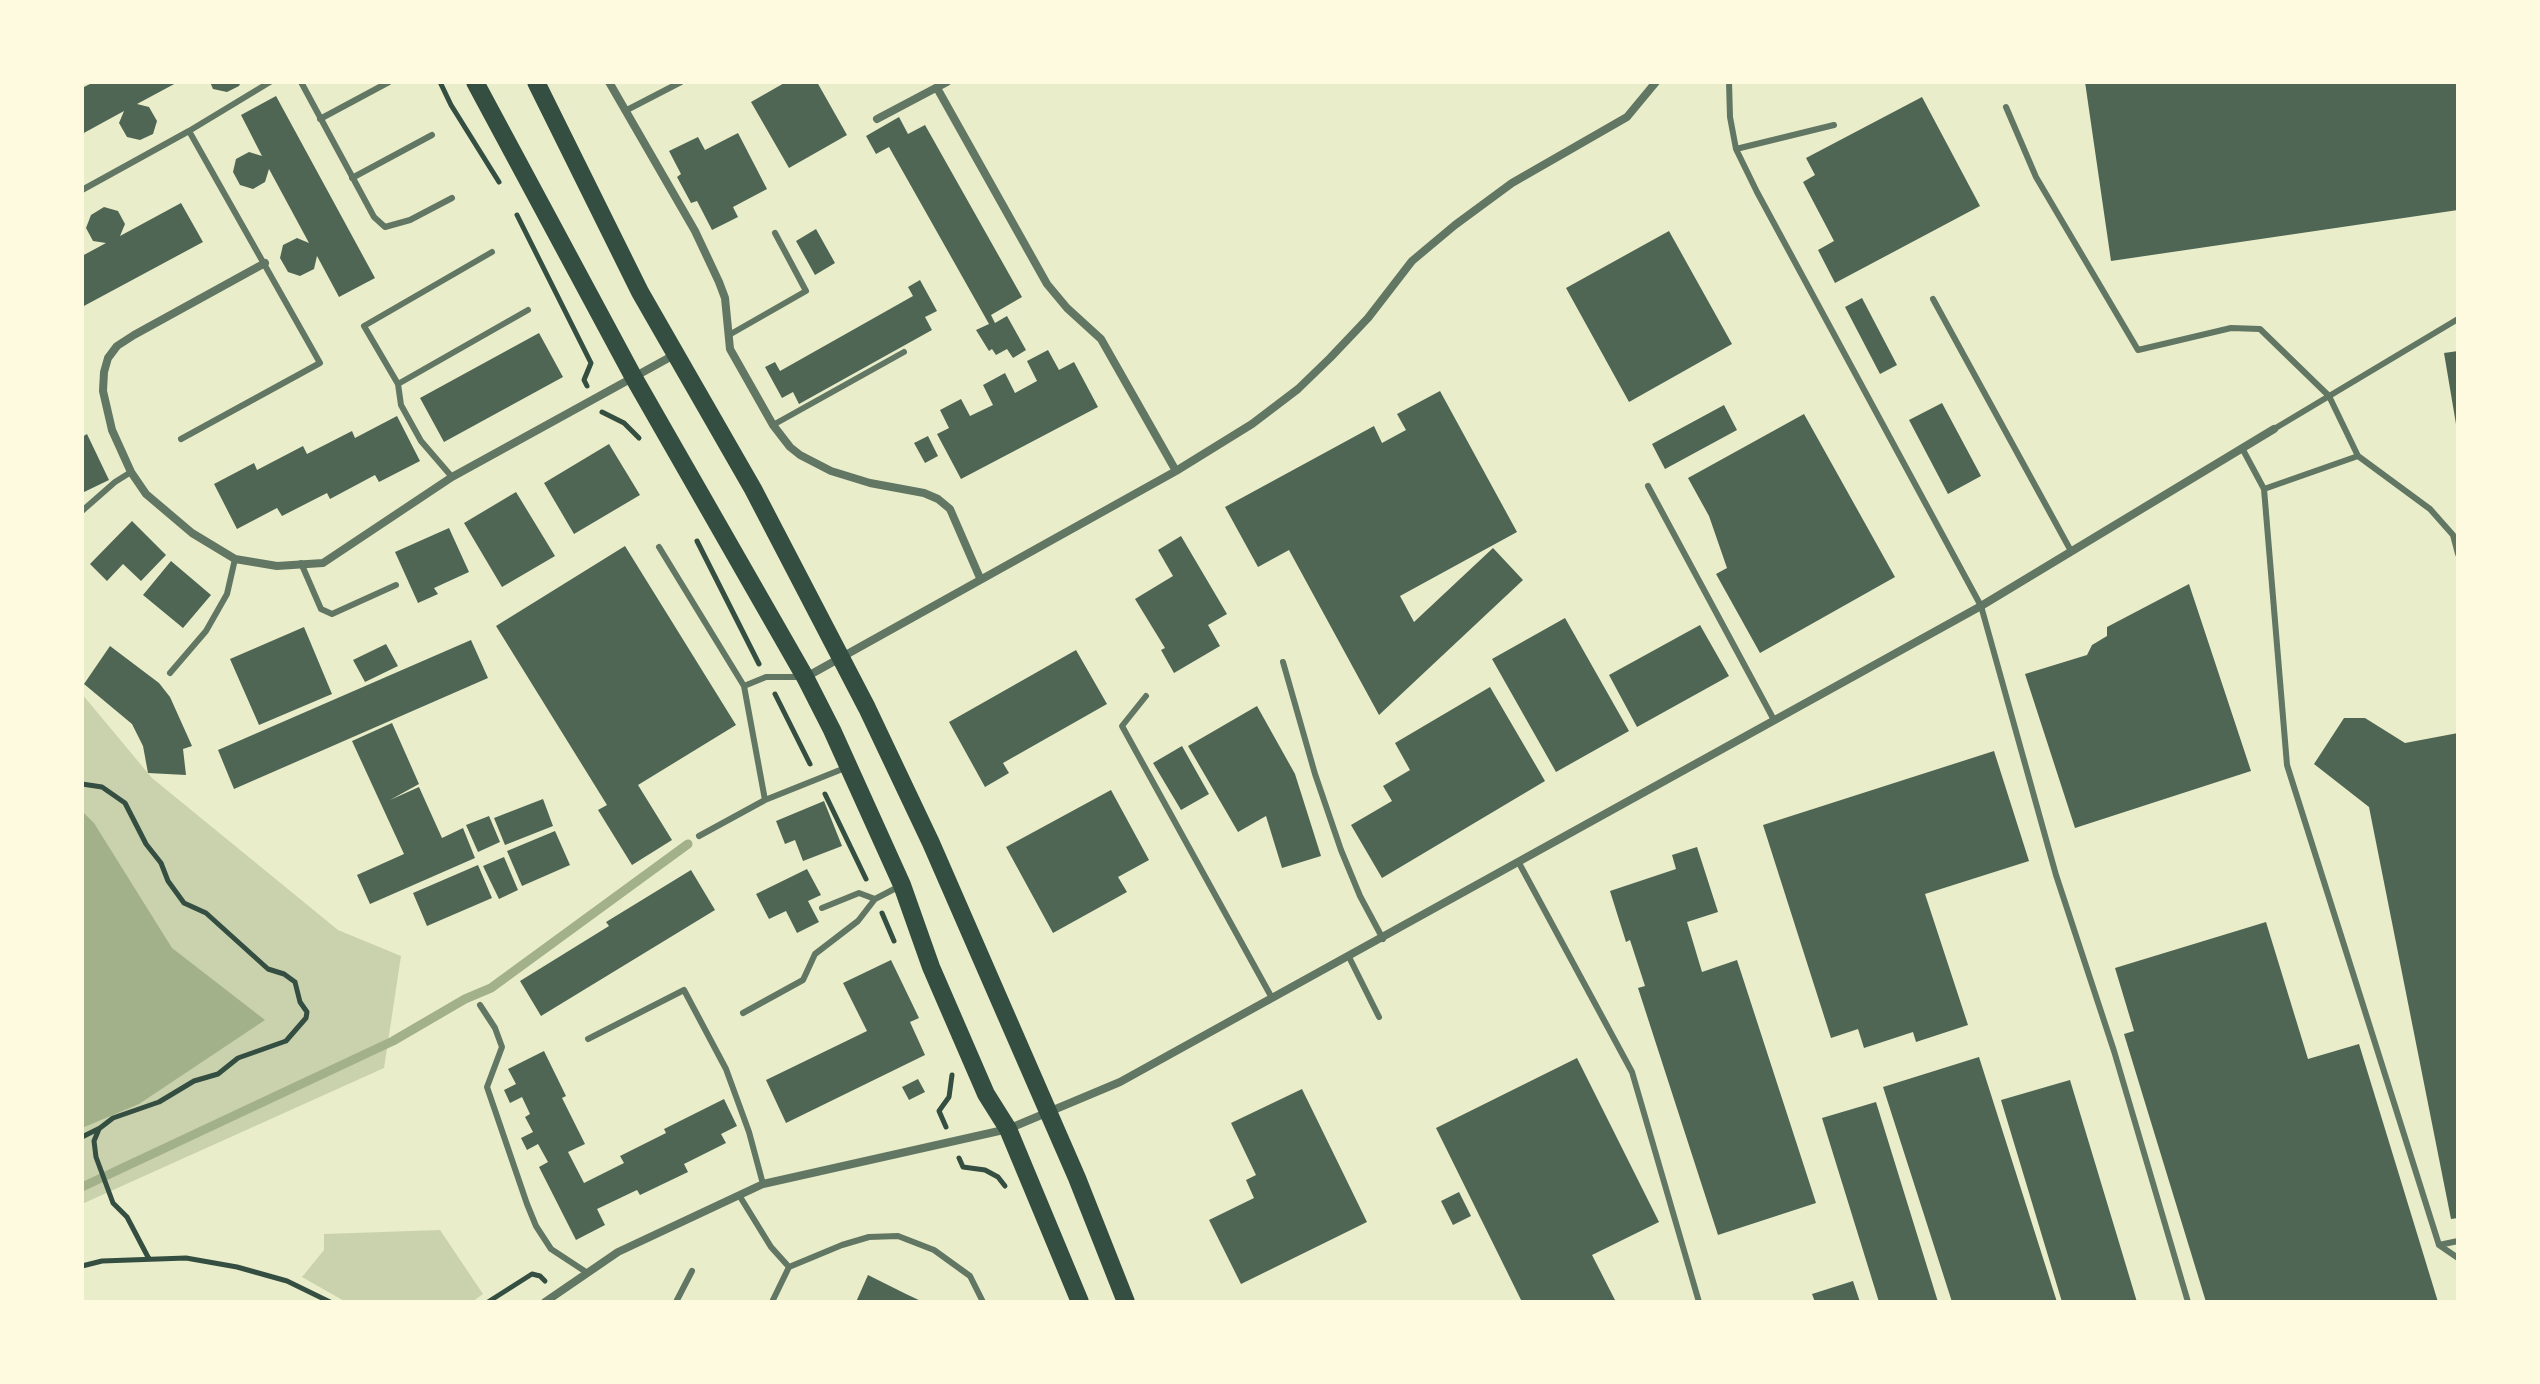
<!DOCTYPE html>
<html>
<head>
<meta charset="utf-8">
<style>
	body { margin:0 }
	#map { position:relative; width:2540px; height:1384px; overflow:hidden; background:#e9edc9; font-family:"Nunito Sans",sans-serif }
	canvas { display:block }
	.frame { position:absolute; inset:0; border:84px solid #fefae0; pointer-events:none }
</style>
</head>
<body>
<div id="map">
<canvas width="2540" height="1384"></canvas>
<div class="frame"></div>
</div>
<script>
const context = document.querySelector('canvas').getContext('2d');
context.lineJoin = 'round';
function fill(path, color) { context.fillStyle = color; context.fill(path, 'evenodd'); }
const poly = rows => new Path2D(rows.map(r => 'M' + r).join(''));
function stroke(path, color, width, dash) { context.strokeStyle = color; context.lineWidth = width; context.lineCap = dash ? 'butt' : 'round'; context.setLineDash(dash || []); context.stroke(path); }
const green = poly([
	[82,694,152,778,338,930,401,956,384,1068,82,1204],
	[440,1230,483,1294,472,1302,346,1302,302,1277,324,1250,324,1234]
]);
const water = poly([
	[82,811,94,823,172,948,265,1020,139,1104,82,1128]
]);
const stream = poly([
	[82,1187,393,1041,465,999,491,988,688,844]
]);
const building = poly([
	[94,82,178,82,137,104,149,107,157,121,153,134,140,140,127,137,119,123,124,111,82,134,82,88],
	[210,82,241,82,239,86,227,92,213,89],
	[786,82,817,82,847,135,789,168,751,102],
	[2085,82,2458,82,2458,210,2111,261],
	[276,96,375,278,339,297,317,256,314,269,300,276,288,272,280,258,283,245,297,238,309,243,269,169,265,182,253,189,240,185,233,172,236,159,249,152,262,156,241,115],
	[1922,97,1980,206,1835,283,1818,250,1834,241,1803,182,1815,175,1806,158],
	[899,117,908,134,925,125,1022,297,991,315,995,323,1007,316,1026,350,1013,358,1007,349,996,355,992,349,989,351,976,330,989,324,889,147,876,154,866,136],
	[738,133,767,189,733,207,738,217,712,230,697,201,691,203,677,177,681,174,669,151,698,137,705,150],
	[181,203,203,242,82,307,82,256,106,243,93,241,86,228,91,215,104,207,118,211,125,224,120,236],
	[816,229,835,263,815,275,796,241],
	[1669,231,1732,344,1629,402,1566,288],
	[920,280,937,311,925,317,932,330,799,404,793,392,782,398,765,367,775,362,780,371,913,296,908,287],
	[1862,298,1897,365,1880,374,1845,307],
	[539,333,563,377,444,442,420,398],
	[1048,350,1059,370,1074,362,1098,407,961,479,937,434,949,428,940,410,961,399,970,416,993,405,983,385,1005,373,1015,393,1037,381,1027,361],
	[2458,351,2458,423,2456,424,2444,353],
	[1440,391,1517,532,1400,596,1414,622,1493,548,1523,580,1379,715,1289,550,1258,567,1225,507,1374,426,1382,443,1406,430,1397,414],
	[1942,403,1981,476,1948,494,1909,420],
	[1724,405,1737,430,1665,469,1652,444],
	[1804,414,1895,577,1760,653,1716,574,1727,568,1709,516,1688,478],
	[397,416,420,461,379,482,375,475,330,499,327,493,282,516,277,508,237,529,214,484,254,463,257,470,303,446,307,454,352,431,355,438],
	[87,434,109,480,82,493,82,437],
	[928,436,938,456,925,463,914,443],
	[609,444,640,495,574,534,544,483],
	[516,492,555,556,502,587,464,523],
	[132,521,166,555,141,581,123,564,107,581,90,564],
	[449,528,469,572,434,588,438,594,418,603,395,552],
	[1181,536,1227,614,1208,625,1220,646,1174,673,1161,650,1165,648,1135,599,1173,576,1158,550],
	[625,546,736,725,638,785,672,840,632,865,598,810,607,805,496,626],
	[171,561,211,595,183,628,143,595],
	[2189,584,2251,771,2075,828,2025,674,2087,655,2092,645,2107,636,2107,627],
	[1565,618,1629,731,1556,772,1492,659],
	[1700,625,1729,676,1637,727,1609,675],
	[304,627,332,694,259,725,230,659],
	[471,640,488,678,234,789,218,750],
	[386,644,398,666,365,682,353,660],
	[110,646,159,683,170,697,192,746,183,749,186,775,148,773,143,746,132,724,84,684],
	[1076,650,1107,704,1003,763,1009,773,985,787,949,722],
	[1490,687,1545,781,1382,878,1351,825,1392,801,1383,786,1410,770,1395,743],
	[1257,706,1295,774,1321,856,1282,868,1266,816,1238,832,1188,746],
	[2344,718,2365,718,2405,743,2458,733,2458,1218,2451,1219,2369,807,2314,764],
	[392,723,419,784,390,800,419,787,442,838,463,828,475,858,370,904,357,875,404,854,352,741],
	[1182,746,1209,794,1181,810,1153,763],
	[1994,751,2029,861,1925,894,1968,1025,1916,1042,1913,1032,1864,1048,1858,1029,1831,1038,1763,825],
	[1111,790,1149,860,1118,877,1127,892,1053,933,1006,847],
	[543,799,553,826,505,845,494,818],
	[824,801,842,846,803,861,795,840,785,844,776,821],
	[489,816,500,842,478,852,466,825],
	[555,831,570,865,522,886,507,851],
	[1697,847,1718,912,1687,922,1702,972,1737,960,1816,1203,1718,1235,1638,988,1645,986,1630,940,1626,942,1610,891,1676,869,1672,855],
	[504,857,518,890,499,899,483,866],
	[478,865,492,898,427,926,413,893],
	[807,869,821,895,808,901,819,922,797,933,786,911,769,919,756,894],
	[691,870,715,910,541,1016,520,981,609,926,606,922],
	[2266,922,2308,1059,2359,1044,2438,1302,2206,1302,2124,1034,2134,1031,2115,968],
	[891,960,919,1018,910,1022,925,1055,786,1123,766,1080,867,1031,843,983],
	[544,1051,566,1096,562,1098,585,1144,568,1152,584,1183,624,1163,620,1156,666,1133,664,1129,724,1099,737,1126,721,1134,726,1143,684,1164,688,1172,640,1195,637,1190,597,1209,605,1225,576,1240,539,1167,548,1162,538,1144,527,1150,521,1138,533,1132,525,1117,530,1114,522,1097,510,1103,504,1090,516,1084,508,1069],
	[1979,1057,2057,1302,1952,1302,1883,1087],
	[1577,1058,1659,1222,1592,1255,1616,1302,1522,1302,1436,1128],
	[918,1079,925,1092,909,1100,902,1087],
	[2070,1080,2137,1302,2062,1302,2001,1100],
	[1302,1089,1367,1222,1241,1284,1209,1220,1254,1198,1246,1180,1256,1175,1231,1123],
	[1876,1102,1938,1302,1879,1302,1822,1118],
	[1459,1192,1471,1216,1453,1225,1441,1201],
	[868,1275,906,1294,923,1302,856,1302],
	[1853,1281,1860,1302,1815,1302,1812,1294]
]);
const path = poly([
	[440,82,451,105,499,182],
	[517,215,591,363,584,380,587,386],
	[602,412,624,423,639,438],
	[697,541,759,664],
	[775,694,810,764],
	[82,784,102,787,125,803,146,844,161,863,168,881,184,903,206,913,268,969,284,974,295,982,300,1002,307,1012,306,1018,286,1041,238,1058,218,1074,194,1081,159,1102,113,1118,100,1128,82,1137],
	[825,794,866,879],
	[882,913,894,941],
	[946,1127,939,1111,949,1097,952,1075],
	[99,1129,94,1141,96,1157,113,1203,127,1217,149,1259],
	[959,1158,963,1167,985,1170,998,1177,1005,1186],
	[82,1266,102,1261,186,1258,237,1267,287,1281,330,1302],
	[488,1302,532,1274,540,1276,545,1281]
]);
const service = poly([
	[301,82,374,217,385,227,410,220,452,198],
	[1729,82,1730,117,1736,149,1757,192,1981,606,2056,875,2114,1051,2188,1302],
	[2006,107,2036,177,2138,350,2231,328,2260,329,2329,396,2358,456,2430,509,2453,535,2458,554],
	[625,111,681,82],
	[320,119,389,82],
	[1736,149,1834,125],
	[352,178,432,135],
	[82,190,189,131,270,82],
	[1933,299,2071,551],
	[729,335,806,291,775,233],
	[398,384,364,326,492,252],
	[773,425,904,352],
	[2274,429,2458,319],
	[181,439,320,363,189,131],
	[2242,448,2264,489],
	[2358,456,2264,489,2287,765,2439,1245,2458,1258],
	[452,477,421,441,401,405,398,384,528,310],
	[1648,486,1774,720],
	[82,511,115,482,131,472],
	[659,547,744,686,765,800],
	[301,563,321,609,332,614,396,585],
	[1283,662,1315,774,1341,850,1360,896,1383,939],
	[170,673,206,631,227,594,235,559],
	[744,686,766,677,802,677],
	[1146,696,1122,726,1272,998],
	[699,836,765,800,845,768],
	[1519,863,1632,1072,1699,1302],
	[822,908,859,893,875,899],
	[1349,957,1379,1017],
	[480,1005,495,1028,502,1047,487,1087,527,1204,536,1226,551,1249,586,1272],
	[743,1013,803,980,815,954,858,921,875,899,900,886],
	[588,1039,684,990,726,1069,749,1132,763,1184],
	[739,1195,771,1247,789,1267],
	[2439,1245,2458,1241],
	[676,1302,692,1271],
	[772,1302,789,1267,842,1245,869,1237,898,1236,934,1250,970,1276,983,1302]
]);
const minor = poly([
	[609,82,695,231,719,282,725,298,730,349,773,425,790,447,800,455,831,471,870,483,924,493,938,499,950,509,980,578],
	[937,88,1047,284,1067,308,1101,339,1176,471],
	[877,119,947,82],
	[265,263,134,335,117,346,108,358,104,372,103,391,112,430,131,472,146,494,192,533,235,559,277,566,323,563,452,477,674,355],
	[806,677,1176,471,1252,424,1298,389,1330,358,1368,318,1412,261,1455,225,1512,183,1627,117,1656,82],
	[545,1302,618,1252,763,1184,1008,1129,1120,1082,1981,606,2274,429]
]);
const primary = poly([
	[475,82,634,378,805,677,832,730,902,885,931,967,986,1094,1008,1129,1080,1302],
	[536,82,640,292,753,489,867,708,931,843,1077,1178,1126,1302]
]);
fill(green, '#cad2ad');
fill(water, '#a3b18a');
stroke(stream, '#a3b18a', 9);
fill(building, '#4f6655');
stroke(path, '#344e41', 5);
stroke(service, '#617663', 6);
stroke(minor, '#617663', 8);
stroke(primary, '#344e41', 18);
</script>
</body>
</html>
